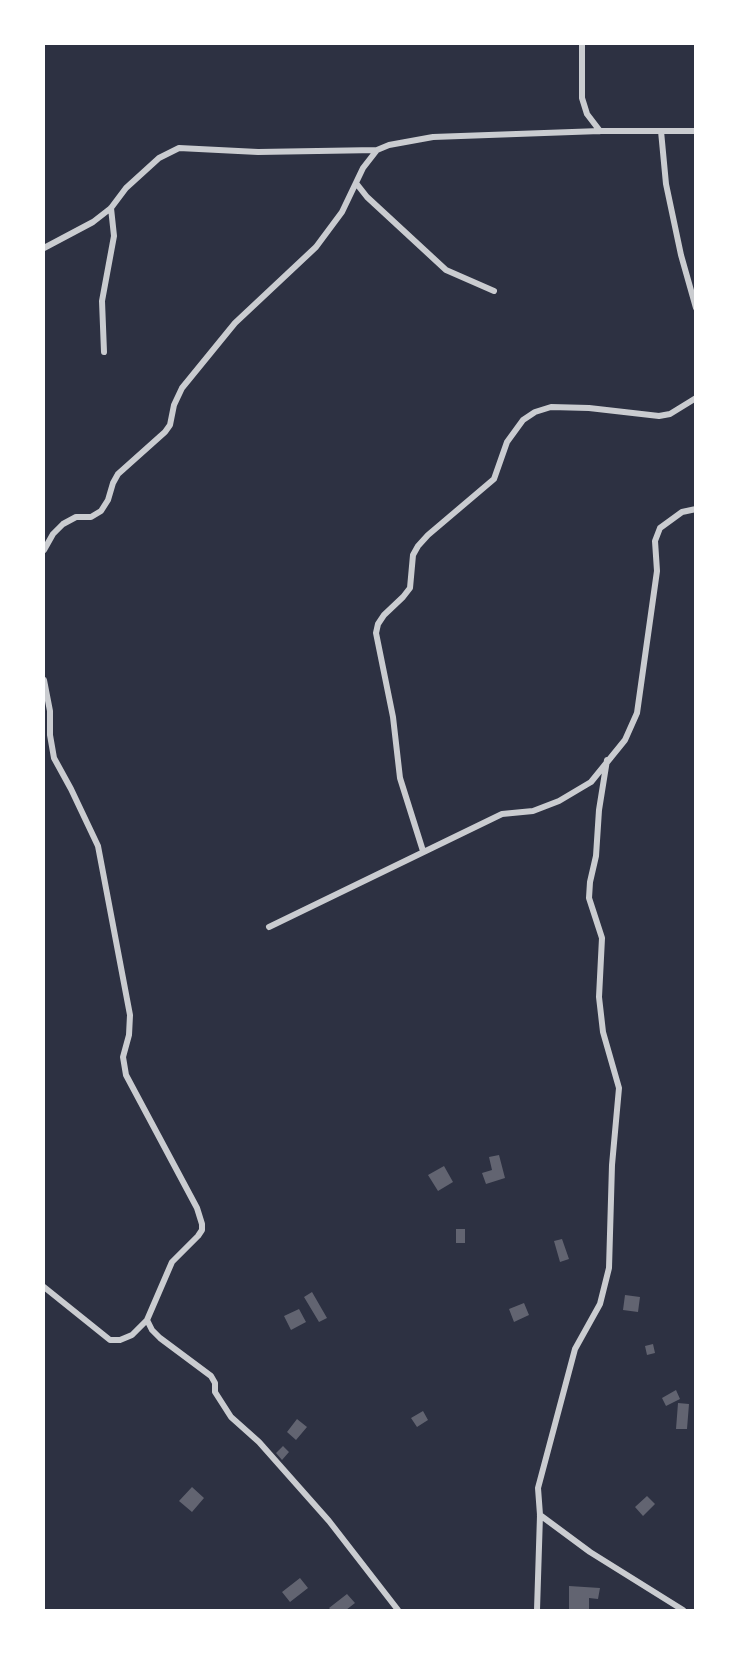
<!DOCTYPE html>
<html>
<head>
<meta charset="utf-8">
<style>
	body { margin:0 }
	#map { position:relative; width:739px; height:1654px; overflow:hidden; background:#2d3142; font-family:Arial,sans-serif }
	canvas { display:block }
	.frame { position:absolute; inset:0; border:45px solid #fff; pointer-events:none }
</style>
</head>
<body>
<div id="map">
<canvas width="739" height="1654"></canvas>
<div class="frame"></div>
</div>
<script>
const context = document.querySelector('canvas').getContext('2d');
context.lineJoin = 'round';
function fill(path, color) { context.fillStyle = color; context.fill(path, 'evenodd'); }
const poly = rows => new Path2D(rows.map(r => 'M' + r).join(''));
function stroke(path, color, width, dash) { context.strokeStyle = color; context.lineWidth = width; context.lineCap = dash ? 'butt' : 'round'; context.setLineDash(dash || []); context.stroke(path); }
const building = poly([
	[499,1155,505,1178,486,1184,482,1173,492,1170,489,1157],
	[444,1166,453,1182,438,1191,428,1175],
	[456,1229,465,1229,465,1243,456,1243],
	[562,1239,569,1259,560,1262,554,1241],
	[312,1292,327,1318,319,1322,304,1297],
	[625,1295,640,1297,638,1312,623,1310],
	[524,1303,529,1315,514,1322,509,1309],
	[299,1309,306,1322,291,1330,284,1316],
	[653,1344,655,1353,647,1355,645,1346],
	[676,1390,680,1399,666,1406,662,1398],
	[678,1403,689,1404,687,1429,676,1429],
	[423,1411,428,1420,417,1427,411,1418],
	[297,1419,307,1427,296,1440,287,1432],
	[283,1446,289,1452,282,1460,276,1453],
	[192,1487,204,1498,192,1512,179,1501],
	[647,1496,655,1504,643,1516,635,1507],
	[300,1578,308,1588,290,1602,282,1592],
	[569,1586,600,1588,598,1599,589,1598,589,1610,569,1610],
	[347,1594,355,1603,346,1610,331,1610,329,1608]
]);
const minor = poly([
	[582,44,582,98,587,114,600,131],
	[661,131,666,184,681,255,696,308],
	[356,183,367,197,446,270,494,291],
	[44,248,93,222,111,208,126,188,159,158,179,148,258,152,377,150],
	[104,352,102,301,114,236,111,208],
	[44,550,53,534,63,524,76,517,91,517,101,511,108,500,113,483,118,474,165,432,170,425,174,405,182,388,235,323,316,247,342,212,363,168,377,150,389,145,433,137,600,131,696,131],
	[44,680,50,711,50,735,54,758,71,789,98,846,130,1015,129,1035,123,1057,126,1075,197,1208,202,1224,202,1230,198,1236,172,1262,147,1320,152,1330,160,1338,211,1376,215,1383,215,1392,231,1417,259,1442,329,1521,398,1610],
	[423,851,400,778,393,717,376,633,378,624,384,615,403,597,410,588,413,555,418,546,428,535,494,479,507,442,523,420,535,412,551,407,589,408,659,416,670,414,696,398],
	[269,927,502,814,533,811,559,801,591,782,625,740,637,713,657,571,655,541,660,528,682,512,696,509],
	[44,1287,110,1340,120,1340,132,1335,147,1320],
	[540,1515,590,1552,683,1610],
	[537,1610,540,1515,538,1488,575,1349,600,1304,609,1268,612,1165,619,1088,603,1032,599,997,602,938,589,898,590,882,596,856,599,810,607,760]
]);
fill(building, '#626471');
stroke(minor, '#caccd0', 6);
</script>
</body>
</html>
